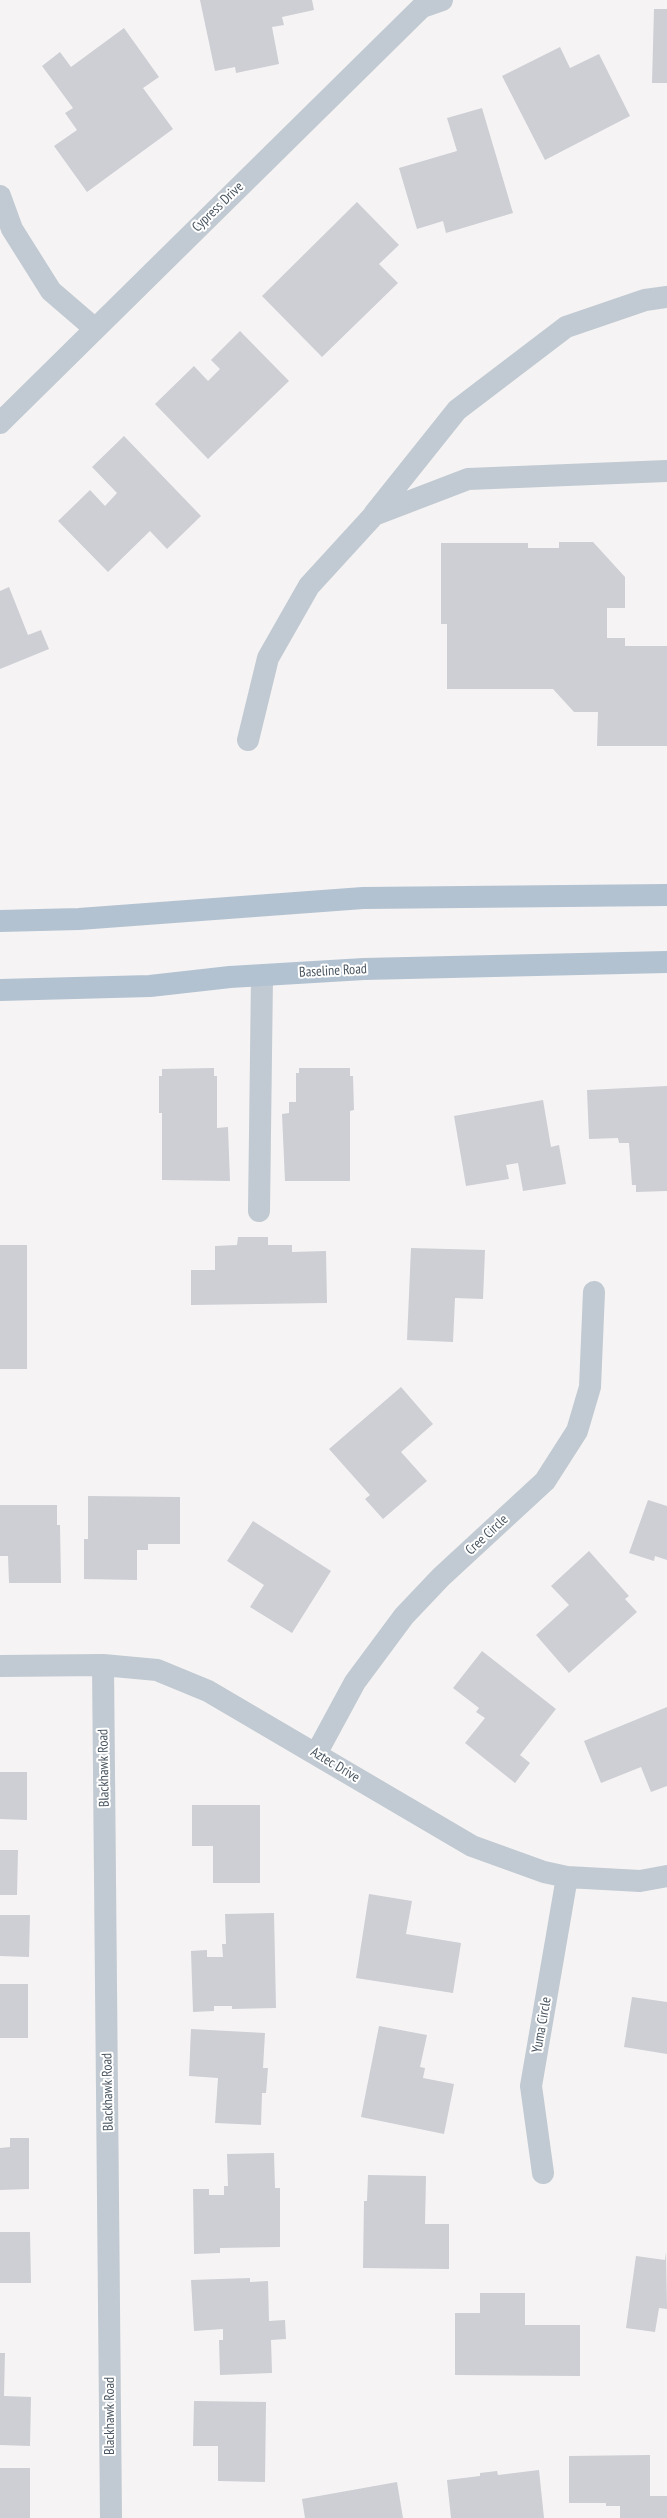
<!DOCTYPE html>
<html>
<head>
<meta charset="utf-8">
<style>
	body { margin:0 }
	canvas { display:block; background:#f5f3f3 }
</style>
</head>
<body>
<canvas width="667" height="2518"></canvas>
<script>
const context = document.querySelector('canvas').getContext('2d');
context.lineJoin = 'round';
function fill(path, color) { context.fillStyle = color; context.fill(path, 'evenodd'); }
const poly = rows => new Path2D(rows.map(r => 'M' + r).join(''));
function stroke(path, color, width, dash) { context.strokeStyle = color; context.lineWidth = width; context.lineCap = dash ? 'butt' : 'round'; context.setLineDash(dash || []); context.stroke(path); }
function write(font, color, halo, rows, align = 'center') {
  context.font = font + ' "PT Sans Narrow",sans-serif'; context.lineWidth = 4; context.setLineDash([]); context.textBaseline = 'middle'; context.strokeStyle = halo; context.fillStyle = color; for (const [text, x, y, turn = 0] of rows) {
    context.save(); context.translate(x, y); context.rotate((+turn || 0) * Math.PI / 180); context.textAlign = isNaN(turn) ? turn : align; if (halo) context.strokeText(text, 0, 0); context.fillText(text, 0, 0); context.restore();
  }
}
const building = poly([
	[200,0,312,0,314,10,282,17,284,25,272,27,279,64,236,73,235,67,215,71],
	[654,9,667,9,667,83,652,83],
	[124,28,159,77,143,88,173,129,87,192,54,146,77,130,65,113,73,108,42,66,60,52,71,67],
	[560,47,570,68,599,54,630,116,545,160,502,76],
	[482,108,513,213,446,233,443,221,417,229,399,168,457,151,447,118],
	[357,202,399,245,379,264,398,283,322,357,262,296],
	[240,331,289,381,208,459,155,404,194,366,208,381,220,369,211,360],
	[124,436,201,516,167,549,150,531,108,572,58,521,90,490,105,506,117,493,92,467],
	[559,542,593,542,625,577,625,608,607,608,607,638,625,638,625,646,667,646,667,746,597,746,598,712,574,712,553,689,447,689,447,624,441,624,441,543,528,543,528,548,559,548],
	[9,587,28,635,41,630,49,649,0,669,0,591],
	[214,1068,214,1076,217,1076,217,1128,228,1127,230,1181,162,1180,162,1113,159,1113,159,1076,162,1076,162,1069],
	[299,1068,350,1068,350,1076,353,1076,354,1110,350,1111,350,1181,285,1181,282,1114,289,1113,289,1102,296,1102,296,1073,299,1073],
	[667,1086,667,1191,636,1192,636,1185,632,1185,629,1143,619,1143,618,1138,589,1139,587,1090],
	[543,1100,551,1147,559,1145,566,1184,523,1191,518,1163,506,1165,509,1179,466,1186,454,1116],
	[238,1237,268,1237,268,1245,292,1245,292,1252,326,1251,327,1303,191,1305,191,1270,215,1270,215,1246,237,1245],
	[0,1245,27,1245,27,1369,0,1369],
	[411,1248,485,1250,483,1299,455,1298,453,1342,407,1340],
	[401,1387,433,1424,401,1452,427,1481,383,1519,365,1499,370,1495,329,1449],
	[88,1496,180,1497,180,1544,148,1544,148,1550,137,1550,137,1580,84,1579,84,1539,88,1539],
	[648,1500,667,1506,667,1560,655,1556,654,1561,629,1553],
	[0,1505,57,1505,57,1525,60,1525,61,1583,9,1583,8,1556,0,1556],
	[253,1521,331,1571,292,1633,250,1607,264,1585,227,1561],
	[589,1551,629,1596,625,1599,637,1612,569,1673,536,1635,569,1605,551,1586],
	[482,1651,556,1709,520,1755,530,1763,515,1783,465,1743,485,1718,476,1712,479,1708,453,1688],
	[667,1707,667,1786,651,1792,641,1767,601,1783,584,1741],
	[0,1772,27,1772,27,1820,0,1819],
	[192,1805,260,1805,260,1883,213,1883,213,1846,192,1846],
	[0,1850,18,1850,17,1895,0,1895],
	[369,1894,412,1901,406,1934,461,1943,453,1993,356,1978],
	[274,1913,276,2008,232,2009,232,2006,214,2006,214,2011,193,2012,191,1951,207,1950,207,1957,223,1957,222,1944,226,1944,225,1914],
	[0,1915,30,1915,29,1957,0,1956],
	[0,1984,28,1984,28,2038,0,2038],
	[632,1997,667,2002,667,2054,624,2047],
	[379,2026,427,2035,420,2067,425,2068,423,2078,454,2084,444,2134,361,2117],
	[191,2029,265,2033,263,2068,268,2068,266,2093,262,2093,261,2125,215,2123,218,2078,189,2076],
	[10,2138,29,2138,29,2189,0,2190,0,2148,10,2147],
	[274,2153,275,2188,280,2188,280,2247,220,2248,220,2253,194,2254,193,2189,209,2189,209,2195,224,2195,224,2186,228,2186,227,2154],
	[368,2175,426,2176,425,2224,449,2224,449,2269,363,2268,364,2201,367,2201],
	[0,2232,30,2232,31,2283,0,2283],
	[666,2252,667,2309,659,2308,655,2332,626,2328,636,2256,665,2260],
	[250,2278,250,2282,268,2281,269,2321,285,2320,286,2339,271,2340,272,2373,220,2375,219,2340,223,2340,223,2329,194,2331,191,2280],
	[480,2293,525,2293,525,2325,580,2325,580,2376,455,2375,455,2313,480,2313],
	[0,2353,5,2353,4,2396,31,2397,30,2446,0,2445],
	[194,2401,266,2402,265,2482,218,2481,218,2446,193,2446],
	[650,2455,650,2496,667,2496,667,2518,620,2518,620,2506,606,2506,606,2503,569,2503,569,2456],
	[0,2468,30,2468,30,2518,0,2518],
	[539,2470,544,2518,451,2518,447,2480,480,2476,480,2473,497,2471,498,2475],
	[397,2482,403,2518,305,2518,302,2499]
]);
const minor = poly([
	[0,196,12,229,51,291,94,328],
	[0,423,422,7,442,0],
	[374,514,457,410,566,327,645,300,667,297],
	[248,740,268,658,309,586,374,515,468,479,667,471],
	[259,1211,262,976],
	[103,1665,111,2518],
	[0,1666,103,1665,157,1670,208,1691,472,1846,544,1872,567,1877,640,1881,667,1876],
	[316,1754,355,1682,404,1616,441,1577,545,1481,577,1431,590,1387,594,1292],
	[543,2173,531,2086,567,1877]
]);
const major = poly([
	[0,921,79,919,363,898,667,895],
	[0,990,150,986,230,977,364,969,667,962]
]);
const streetNames = [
	["Cypress Drive",218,207,-44],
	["Baseline Road",333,971,-3],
	["Cree Circle",487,1535,-43],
	["Aztec Drive",335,1765,31],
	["Blackhawk Road",104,1768,-91],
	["Yuma Circle",542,2025,-80],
	["Blackhawk Road",108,2092,-91],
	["Blackhawk Road",110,2416,-90]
];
fill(building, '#cdcfd5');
stroke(minor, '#c1cad2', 22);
stroke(major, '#b3c2d1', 22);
write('14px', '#4a5661', '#fff', streetNames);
</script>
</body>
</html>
